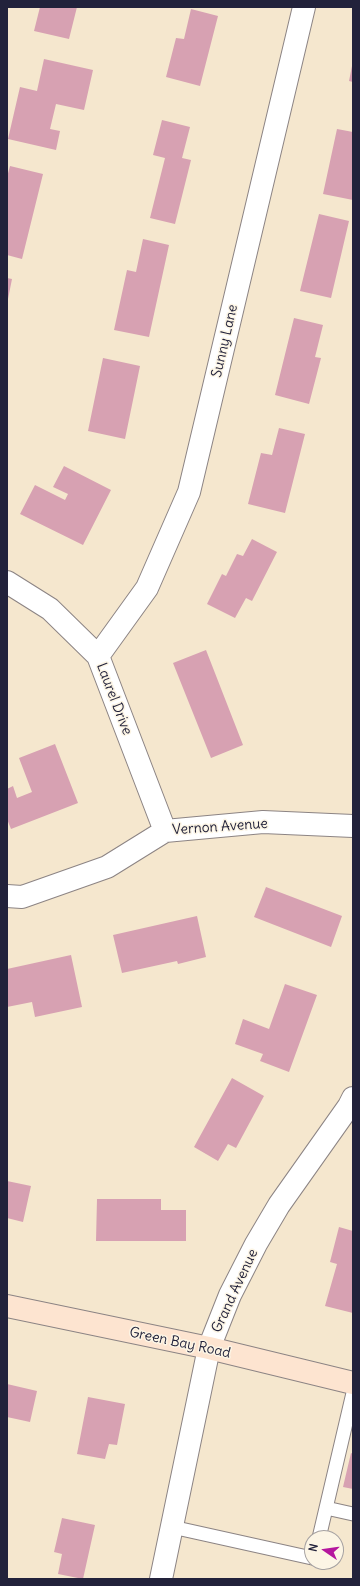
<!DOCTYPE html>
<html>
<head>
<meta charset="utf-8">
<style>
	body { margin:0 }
	#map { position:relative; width:360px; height:1586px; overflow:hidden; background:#f5e7ce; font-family:Delius,sans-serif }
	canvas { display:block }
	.frame { position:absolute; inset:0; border:8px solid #22223b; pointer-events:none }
	.north { position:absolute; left:304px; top:1530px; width:40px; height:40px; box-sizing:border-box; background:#fcf5e5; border:1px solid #a5a1a1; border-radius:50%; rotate:283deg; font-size:11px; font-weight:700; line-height:16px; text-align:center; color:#22223b }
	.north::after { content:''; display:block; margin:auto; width:14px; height:18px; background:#b5179e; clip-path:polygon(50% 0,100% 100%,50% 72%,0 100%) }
</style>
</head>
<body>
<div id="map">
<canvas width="360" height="1586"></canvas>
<div class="frame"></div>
<div class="north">N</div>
</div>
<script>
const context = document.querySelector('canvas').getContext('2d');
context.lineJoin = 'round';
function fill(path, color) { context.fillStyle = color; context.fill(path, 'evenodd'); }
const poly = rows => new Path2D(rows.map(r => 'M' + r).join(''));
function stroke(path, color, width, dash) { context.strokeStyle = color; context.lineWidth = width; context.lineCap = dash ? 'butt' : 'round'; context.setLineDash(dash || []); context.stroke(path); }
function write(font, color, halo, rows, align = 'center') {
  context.font = font + ' Delius,sans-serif'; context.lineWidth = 3; context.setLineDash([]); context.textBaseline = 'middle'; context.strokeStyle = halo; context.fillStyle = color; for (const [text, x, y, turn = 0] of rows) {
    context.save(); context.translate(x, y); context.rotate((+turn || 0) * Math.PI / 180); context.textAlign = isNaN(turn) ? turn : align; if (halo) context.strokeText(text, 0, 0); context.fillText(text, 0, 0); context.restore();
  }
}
const building = poly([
	[40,7,77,7,69,39,34,31],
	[191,9,218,16,200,86,166,77,176,38,184,39],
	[44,59,93,70,84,110,56,104,50,129,60,131,56,150,8,139,20,87,37,91],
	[352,66,353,66,353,82,349,81],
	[162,120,190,127,182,158,191,160,175,224,150,218,165,158,153,155],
	[337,129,353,132,353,200,323,194],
	[10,166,43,174,22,259,7,255,7,177],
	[319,214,349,221,331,298,300,291],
	[143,239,169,245,149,337,114,330,127,270,136,272],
	[7,278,12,279,8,299,7,299],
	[294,318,323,325,315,357,321,358,309,404,275,395],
	[103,358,140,366,125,439,88,431],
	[279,428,305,434,285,513,248,504,261,453,272,455],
	[64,466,111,490,83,545,20,514,35,485,65,500,68,494,53,487],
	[252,539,277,552,252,601,246,598,235,618,207,604,222,574,226,576,237,554,243,556],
	[206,650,243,745,211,758,173,663],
	[55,744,78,803,11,829,7,819,7,789,13,786,17,798,32,792,19,758],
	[266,887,342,916,331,947,254,917],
	[197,916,206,957,178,964,177,961,122,973,113,935],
	[71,955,82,1007,35,1017,32,1002,7,1007,7,969],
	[285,984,317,995,289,1072,260,1061,263,1054,235,1044,243,1019,269,1029],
	[232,1078,264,1096,236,1148,228,1144,218,1161,194,1147],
	[7,1181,31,1186,23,1222,7,1218],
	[97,1199,161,1199,161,1210,186,1210,186,1241,96,1241],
	[339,1227,353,1231,353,1313,325,1306,337,1264,330,1262],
	[7,1384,37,1391,30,1422,7,1417],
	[88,1397,125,1404,117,1445,109,1444,105,1459,77,1454],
	[351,1453,353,1454,353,1489,343,1487],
	[62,1518,95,1525,83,1579,58,1574,62,1554,54,1552]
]);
const lane = poly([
	[326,1508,353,1514],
	[172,1527,312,1558],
	[319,1538,353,1393]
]);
const street = poly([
	[7,582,50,609,98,656,165,831],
	[98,656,147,588,189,492,304,7],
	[7,896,22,897,107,867,165,831,263,822,353,826],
	[161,1579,209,1348,230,1295,256,1244,279,1205,349,1106,353,1098]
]);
const secondary = poly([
	[7,1306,209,1348,353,1383]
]);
const streetNames = [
	["Sunny Lane",225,341,-77],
	["Laurel Drive",114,699,69],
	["Vernon Avenue",220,827,-4],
	["Grand Avenue",235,1291,-65],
	["Green Bay Road",180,1343,12]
];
fill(building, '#d7a1b2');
stroke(lane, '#8c8484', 15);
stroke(street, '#8c8484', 24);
stroke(secondary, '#8c8484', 24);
stroke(lane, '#fff', 13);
stroke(street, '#fff', 22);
stroke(secondary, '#fde4d0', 22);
write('14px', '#22223b', '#fcf5e5', streetNames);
</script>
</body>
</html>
